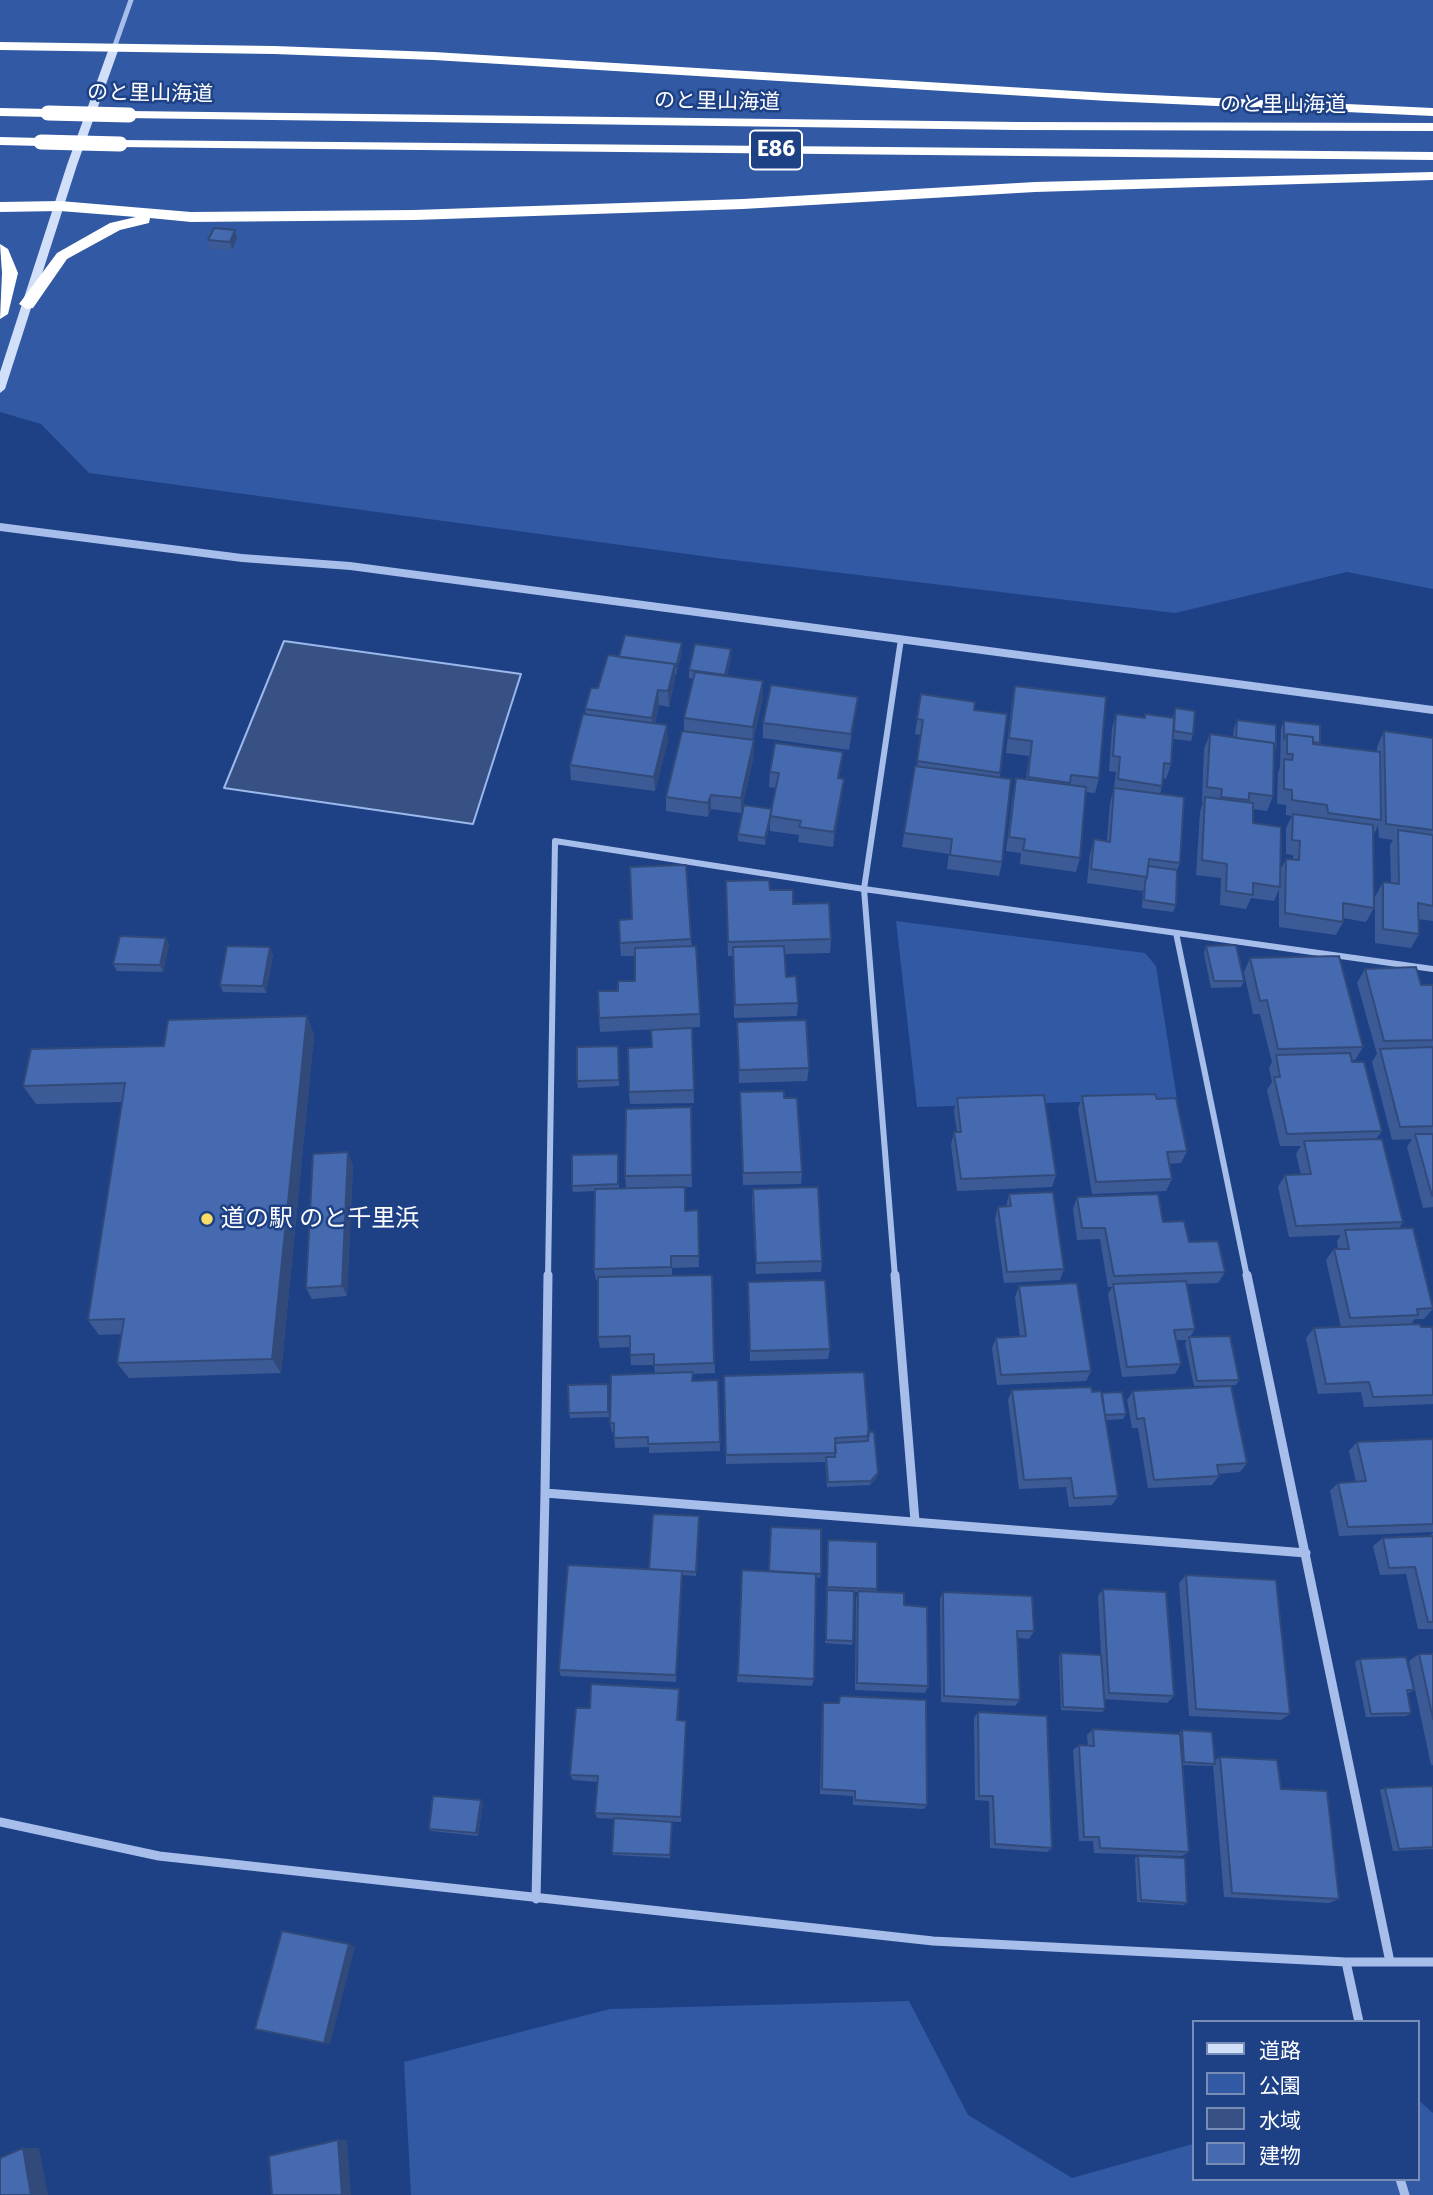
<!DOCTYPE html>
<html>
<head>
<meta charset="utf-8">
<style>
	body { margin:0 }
	#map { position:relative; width:1433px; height:2195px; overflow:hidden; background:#1e4186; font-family:"Fira Sans","Noto Sans JP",sans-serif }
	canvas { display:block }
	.legend { position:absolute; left:1192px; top:2020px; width:228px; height:161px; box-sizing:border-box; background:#1e4186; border:2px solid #788db6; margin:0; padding:9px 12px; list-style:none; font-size:21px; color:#fff }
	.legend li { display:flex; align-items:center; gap:14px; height:35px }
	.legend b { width:35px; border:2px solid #788db6 }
</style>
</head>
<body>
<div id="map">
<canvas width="1433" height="2195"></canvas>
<ul class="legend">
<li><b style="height:9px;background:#d2dff8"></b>道路</li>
<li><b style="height:19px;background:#3159a4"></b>公園</li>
<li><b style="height:19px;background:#375184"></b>水域</li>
<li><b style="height:19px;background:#466aaf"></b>建物</li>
</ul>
</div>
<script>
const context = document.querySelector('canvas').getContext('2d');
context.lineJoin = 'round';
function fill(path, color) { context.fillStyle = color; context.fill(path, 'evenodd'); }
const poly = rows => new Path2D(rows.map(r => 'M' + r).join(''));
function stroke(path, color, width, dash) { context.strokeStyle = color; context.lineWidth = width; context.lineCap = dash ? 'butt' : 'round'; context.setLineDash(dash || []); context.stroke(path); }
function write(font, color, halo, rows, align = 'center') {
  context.font = font + ' "Fira Sans","Noto Sans JP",sans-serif'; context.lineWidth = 5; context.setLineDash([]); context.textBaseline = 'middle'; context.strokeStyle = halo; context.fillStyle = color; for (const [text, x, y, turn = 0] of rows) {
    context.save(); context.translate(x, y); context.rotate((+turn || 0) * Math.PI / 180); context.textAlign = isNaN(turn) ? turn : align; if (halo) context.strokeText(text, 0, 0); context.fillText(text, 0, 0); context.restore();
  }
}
const green = poly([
	[0,0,1433,0,1433,589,1347,572,1175,613,717,558,89,473,41,424,0,412],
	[896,921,1145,953,1156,966,1177,1099,917,1107],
	[909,2001,968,2115,1072,2178,1193,2144,1193,2179,1417,2179,1417,2099,1433,2113,1433,2195,411,2195,404,2062,610,2009]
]);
const water = poly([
	[284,641,521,674,473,824,224,788,284,641]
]);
const minorFar2 = poly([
	[114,48,131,0]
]);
const minorFar1 = poly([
	[1176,933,1247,1277],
	[548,1277,555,841,864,889,1433,969],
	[895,1277,864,889,901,639]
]);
const minor = poly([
	[895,1275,915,1521],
	[1247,1275,1390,1962],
	[545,1493,548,1275],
	[0,1822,159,1856,933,1941,1346,1962,1433,1962],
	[536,1899,545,1493,1306,1553],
	[1346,1962,1359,2022],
	[1400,2179,1405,2195]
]);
const tertiary = poly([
	[0,523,242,554,350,562,1433,706,1433,714,350,570,242,562,0,531,0,523]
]);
const secondary = poly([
	[114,45,119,48,77,165,5,389,0,393,0,372,67,165,109,48,114,45]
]);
const motorway = poly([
	[0,42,274,46,434,52,1108,93,1433,108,1433,116,1108,101,434,60,274,54,0,50,0,42],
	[0,108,48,109,55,113,48,117,0,116,0,108],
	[129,111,1018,122,1433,123,1433,131,1018,130,124,118,122,115,129,111],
	[0,137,41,138,48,142,41,146,0,145,0,137],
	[120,140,1433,152,1433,160,115,147,113,144,115,141,120,140],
	[1433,172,1433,180,1035,192,743,209,414,220,191,222,150,218,149,223,120,230,67,259,33,308,27,309,19,304,57,253,110,223,136,217,60,211,0,212,0,202,60,201,191,212,414,210,743,199,1035,182,1433,172],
	[0,244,8,249,18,273,8,314,0,319,2,273,0,244]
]);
const motorwayBridge = poly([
	[48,113,129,115],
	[41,142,120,144]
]);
const wall = poly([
	[237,238,232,250,210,249,208,240],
	[682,651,676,675,675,675,675,679,669,707,659,705,655,723,668,740,655,791,571,780,570,765,586,714,585,709,619,657],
	[731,657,727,676,763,681,763,697,753,740,754,740,754,755,741,813,711,809,708,817,666,811,666,797,684,731,684,718,694,679,689,678,689,670],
	[1015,686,1099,778,1095,793,1086,792,1080,858,1076,872,1020,864,1021,853,1006,851,1013,793,1016,778,1026,779,1029,756,1006,753,1012,701],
	[921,694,974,710,1000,773,1000,777,1002,862,999,876,947,869,949,854,902,847,915,766,917,766,921,735,915,734],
	[1175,708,1193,734,1191,741,1173,739,1171,764,1166,779,1163,778,1162,786,1160,794,1180,863,1177,870,1176,905,1173,912,1142,908,1143,889,1142,891,1087,883,1090,854,1094,839,1107,841,1110,803,1114,788,1116,772,1109,771,1112,729,1116,714,1144,718,1145,714,1173,717],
	[856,712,849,750,763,738,763,723],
	[1237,720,1276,748,1274,753,1273,796,1267,811,1253,809,1253,823,1280,871,1286,859,1293,859,1293,855,1286,854,1286,828,1292,816,1286,815,1286,805,1277,804,1278,773,1280,767,1281,729,1284,721,1320,743,1319,744,1377,752,1377,747,1384,731,1433,738,1433,921,1418,919,1419,934,1411,948,1375,943,1375,897,1383,882,1391,883,1390,845,1393,840,1379,838,1378,825,1374,834,1373,834,1374,908,1366,922,1343,918,1343,922,1336,935,1279,927,1279,889,1274,901,1251,898,1246,909,1220,905,1221,878,1196,875,1200,812,1203,802,1202,802,1204,749,1210,734,1233,737,1234,728],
	[843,752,839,778,844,779,842,794,833,847,798,842,799,835,770,831,770,822,765,845,738,841,738,834,772,809,776,788,769,787,770,772],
	[726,881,770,890,793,904,831,939,830,953,785,954,786,977,798,1003,797,1016,734,1018,733,956,728,956],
	[166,938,169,945,163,972,117,971,113,964],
	[691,939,700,1014,700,1027,600,1032,599,1018,618,991,635,981,635,956,621,956,620,943],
	[1206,946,1244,981,1241,987,1211,988,1204,953],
	[273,954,266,993,223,992,220,985],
	[1250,958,1363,1047,1355,1060,1352,1060,1382,1131,1376,1139,1403,1222,1399,1228,1433,1306,1433,1309,1424,1319,1415,1319,1411,1324,1433,1331,1433,1404,1364,1407,1361,1392,1318,1394,1306,1338,1314,1328,1341,1327,1326,1260,1334,1249,1338,1249,1337,1241,1341,1235,1289,1237,1278,1187,1285,1175,1301,1175,1296,1154,1301,1146,1280,1146,1267,1090,1272,1082,1269,1068,1272,1062,1260,1014,1253,1014,1244,972],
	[1365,969,1421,985,1433,985,1433,1207,1423,1208,1407,1147,1412,1139,1392,1140,1372,1062,1377,1054,1357,983],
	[307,1016,314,1035,281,1373,129,1378,117,1363,122,1334,99,1335,88,1320,122,1102,36,1104,23,1086,164,1046],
	[737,1022,809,1068,807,1081,739,1083],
	[692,1028,694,1103,630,1104,629,1092,652,1047],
	[619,1052,619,1086,578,1088,577,1081],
	[740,1092,784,1098,802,1172,801,1184,743,1185],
	[1082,1096,1157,1099,1187,1151,1181,1163,1169,1164,1172,1179,1166,1191,1092,1194,1078,1109],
	[957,1098,1056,1175,1052,1187,957,1191,951,1145,954,1132,957,1132,954,1111],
	[691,1107,692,1187,626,1188,625,1176],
	[619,1160,619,1189,685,1211,698,1210,699,1267,672,1268,672,1276,712,1275,715,1373,693,1374,693,1381,718,1380,720,1451,649,1453,649,1447,615,1448,614,1432,612,1432,610,1423,655,1373,654,1365,631,1365,630,1347,600,1348,598,1337,598,1280,596,1280,594,1269,595,1191,573,1192,572,1186],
	[353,1164,347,1296,312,1299,306,1288],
	[753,1189,822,1261,821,1272,756,1274,752,1200],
	[1009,1194,1064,1269,1060,1280,1004,1283,995,1219,998,1207,1006,1207],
	[1077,1197,1163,1222,1225,1272,1218,1283,1186,1284,1195,1329,1190,1337,1239,1380,1236,1385,1194,1386,1185,1343,1187,1340,1177,1340,1181,1364,1175,1374,1122,1377,1108,1294,1112,1287,1108,1287,1100,1239,1077,1240,1073,1209],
	[748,1282,830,1349,828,1359,750,1361],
	[1019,1286,1091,1371,1086,1381,997,1385,992,1348,996,1338,1020,1337,1015,1297],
	[608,1384,609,1417,570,1418,569,1413],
	[724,1386,868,1432,877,1478,870,1485,827,1487,825,1462,726,1464],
	[1012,1390,1092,1392,1101,1394,1126,1414,1123,1419,1105,1420,1118,1496,1112,1505,1069,1507,1066,1487,1019,1489,1008,1400],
	[1133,1391,1247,1463,1240,1472,1218,1474,1219,1476,1212,1485,1148,1488,1138,1428,1132,1428,1127,1400],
	[1433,1439,1433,1532,1339,1536,1330,1491,1338,1483,1356,1482,1349,1451,1357,1442],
	[699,1516,696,1576,682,1575,676,1682,561,1676,559,1670,649,1569],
	[1433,1533,1433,1629,1418,1629,1406,1574,1380,1575,1373,1546,1383,1538,1429,1536],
	[828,1540,877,1589,876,1592,904,1605,928,1686,925,1693,855,1690,856,1598,858,1592,854,1592,853,1641,852,1645,825,1643],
	[742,1570,821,1574,820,1578,816,1577,814,1679,812,1686,737,1682],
	[1186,1575,1290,1714,1281,1720,1189,1716,1179,1583],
	[1103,1589,1174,1696,1167,1703,1104,1699,1105,1709,1102,1712,1061,1710,1059,1656,1061,1653,1101,1655,1098,1596],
	[943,1592,1034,1631,1029,1639,1018,1638,1020,1700,1015,1706,941,1702,940,1599],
	[1419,1654,1433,1654,1433,1765,1431,1765,1409,1661],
	[1360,1659,1414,1690,1407,1694,1411,1713,1406,1716,1366,1717,1355,1662],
	[679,1689,678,1720,686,1721,686,1727,681,1822,597,1818,595,1813,598,1782,573,1780,570,1775,590,1708],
	[840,1696,927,1805,924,1809,853,1805,853,1796,820,1794,822,1709,823,1703,838,1703],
	[978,1712,1052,1848,1047,1852,990,1848,989,1801,975,1800,974,1718],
	[1093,1729,1178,1734,1182,1730,1214,1761,1220,1757,1281,1789,1339,1899,1329,1903,1224,1897,1213,1765,1211,1766,1183,1765,1189,1852,1182,1856,1094,1853,1093,1841,1079,1841,1073,1750,1079,1745,1088,1746,1087,1735],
	[1433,1786,1433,1849,1393,1851,1380,1790,1385,1788],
	[483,1803,478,1836,431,1831,429,1829],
	[672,1822,670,1858,613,1855,612,1853],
	[1138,1856,1187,1903,1184,1905,1137,1902,1135,1858]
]);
const shadedWall = poly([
	[235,230,237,238,232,250,230,242],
	[682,643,682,651,676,675,676,667],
	[731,649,731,657,725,683,725,675],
	[675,664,675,679,669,707,668,691],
	[763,681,763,697,752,742,753,727],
	[658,690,659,705,652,733,652,718],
	[858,697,856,712,849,750,851,734],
	[667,725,668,740,655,791,654,777],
	[754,740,754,755,741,813,741,798],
	[844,779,842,794,833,847,834,832],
	[711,795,711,809,708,817,708,803],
	[772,809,770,822,765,845,765,838],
	[166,938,169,945,163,972,160,965],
	[270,947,273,954,266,993,263,986],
	[307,1016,314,1035,281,1373,272,1359],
	[348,1152,353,1164,347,1296,342,1286],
	[878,1473,877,1478,870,1485,871,1481],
	[682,1571,683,1578,676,1682,676,1675],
	[481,1800,483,1803,478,1836,476,1833],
	[349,1944,355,1947,330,2044,324,2043],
	[338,2140,347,2140,351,2195,342,2195],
	[23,2148,39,2148,48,2195,31,2195]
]);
const building = poly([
	[214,228,235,230,230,242,208,240,214,228],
	[625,635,682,643,676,667,675,667,675,664,619,657,625,635],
	[695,644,731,649,725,675,689,670,695,644],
	[608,655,675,664,668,691,658,690,652,718,585,709,591,688,598,688,608,655],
	[695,672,763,681,753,727,684,718,695,672],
	[771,685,858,697,851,734,763,723,771,685],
	[1015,686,1106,697,1099,778,1071,775,1070,783,1028,777,1032,741,1009,738,1015,686],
	[921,694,975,702,974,710,1007,714,1000,773,917,761,923,720,917,719,921,694],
	[1175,708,1195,711,1193,734,1174,731,1175,708],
	[583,714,667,725,654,777,570,765,583,714],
	[1116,714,1145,718,1145,714,1174,718,1171,764,1164,763,1162,786,1118,779,1120,757,1113,756,1116,714],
	[1237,720,1276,725,1276,748,1274,748,1274,743,1236,738,1237,720],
	[1284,721,1320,725,1320,743,1313,742,1313,737,1287,734,1284,739,1284,721],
	[682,731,754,740,741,798,711,795,708,803,666,797,682,731],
	[1384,731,1433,738,1433,830,1386,824,1384,731],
	[1210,734,1274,743,1273,796,1249,793,1249,800,1221,797,1222,789,1207,787,1210,734],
	[1287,734,1313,737,1313,744,1380,752,1381,820,1328,813,1327,805,1292,800,1292,790,1284,789,1284,759,1292,760,1293,754,1287,754,1287,734],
	[775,743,843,752,838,778,844,779,834,832,799,827,801,821,770,816,779,773,770,772,775,743],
	[915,766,1011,779,1002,862,950,855,952,839,904,833,915,766],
	[1016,778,1086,787,1080,858,1023,850,1025,839,1009,837,1016,778],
	[1114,788,1184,797,1180,863,1149,859,1147,877,1091,869,1094,839,1110,842,1114,788],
	[1205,797,1253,803,1253,823,1281,827,1280,887,1253,883,1253,895,1226,891,1227,864,1202,860,1205,797],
	[744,805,772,809,765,838,738,834,744,805],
	[1293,814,1373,825,1374,908,1343,903,1343,922,1285,913,1286,859,1299,860,1300,841,1292,840,1293,814],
	[1398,830,1433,835,1433,906,1418,903,1419,934,1383,929,1383,882,1399,884,1398,830],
	[686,865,691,939,620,943,619,920,632,919,630,867,686,865],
	[1148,866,1177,870,1176,905,1144,900,1145,882,1147,877,1148,866],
	[769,880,770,890,793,890,793,904,829,903,831,939,728,942,726,881,769,880],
	[120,936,166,938,160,965,113,964,120,936],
	[1236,945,1244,981,1214,981,1206,946,1236,945],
	[227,946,270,947,263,986,220,985,227,946],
	[696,946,700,1014,599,1018,598,991,618,991,618,981,635,981,635,948,696,946],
	[784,946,786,977,796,976,798,1003,735,1005,733,947,784,946],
	[1339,956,1363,1047,1278,1049,1267,1000,1260,1001,1250,958,1339,956],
	[1416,967,1421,985,1433,985,1433,1040,1384,1041,1365,969,1416,967],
	[307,1016,272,1359,117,1363,124,1319,88,1320,125,1083,23,1086,31,1049,164,1046,168,1020,307,1016],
	[806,1020,809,1068,739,1070,737,1022,806,1020],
	[692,1028,694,1090,629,1092,628,1048,652,1047,651,1030,692,1028],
	[618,1046,619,1080,577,1081,577,1047,618,1046],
	[1433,1047,1433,1126,1400,1127,1380,1049,1433,1047],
	[1350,1053,1352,1062,1364,1062,1382,1131,1287,1134,1274,1077,1280,1077,1276,1055,1350,1053],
	[784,1091,784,1098,797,1098,802,1172,743,1173,740,1092,784,1091],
	[1155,1094,1157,1099,1176,1098,1187,1151,1167,1152,1172,1179,1096,1182,1082,1096,1155,1094],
	[1044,1095,1056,1175,961,1179,954,1132,961,1132,957,1098,1044,1095],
	[691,1107,692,1175,625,1176,626,1109,691,1107],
	[1415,1134,1433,1134,1433,1196,1432,1196,1415,1134],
	[1382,1139,1403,1222,1296,1226,1285,1175,1311,1174,1304,1141,1382,1139],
	[348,1152,342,1286,306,1288,313,1154,348,1152],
	[618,1154,618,1184,572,1186,572,1155,618,1154],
	[685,1187,685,1211,698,1210,699,1256,671,1256,671,1267,594,1269,595,1189,685,1187],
	[818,1187,822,1261,756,1263,753,1189,818,1187],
	[1053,1192,1064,1269,1007,1272,998,1207,1011,1206,1009,1194,1053,1192],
	[1158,1194,1163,1222,1184,1221,1189,1242,1218,1241,1225,1272,1114,1276,1105,1228,1082,1228,1077,1197,1158,1194],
	[1413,1228,1433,1308,1417,1309,1418,1315,1350,1318,1334,1249,1349,1249,1345,1230,1413,1228],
	[712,1275,714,1363,654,1365,654,1354,630,1355,630,1336,598,1337,598,1277,712,1275],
	[825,1280,830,1349,750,1351,748,1282,825,1280],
	[1186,1281,1195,1329,1174,1330,1181,1364,1127,1367,1113,1284,1186,1281],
	[1077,1283,1091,1371,1001,1375,996,1338,1026,1336,1019,1286,1077,1283],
	[1419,1324,1421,1327,1432,1327,1433,1331,1433,1395,1373,1397,1369,1382,1326,1384,1314,1328,1419,1324],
	[1230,1336,1239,1380,1197,1381,1189,1337,1230,1336],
	[693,1372,692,1381,718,1380,720,1442,648,1444,648,1437,614,1438,614,1423,610,1423,611,1375,693,1372],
	[864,1372,869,1436,835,1438,836,1453,726,1455,724,1376,864,1372],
	[608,1384,608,1412,569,1413,568,1385,608,1384],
	[1231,1386,1247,1463,1217,1465,1219,1476,1154,1480,1144,1418,1137,1419,1133,1391,1231,1386],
	[1091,1387,1092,1392,1101,1391,1118,1496,1074,1498,1071,1478,1024,1480,1012,1390,1091,1387],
	[1122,1392,1126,1414,1105,1415,1102,1393,1122,1392],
	[868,1432,874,1432,878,1473,871,1481,828,1482,826,1457,835,1457,835,1443,868,1441,868,1432],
	[1433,1439,1433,1524,1348,1527,1338,1483,1366,1481,1357,1442,1433,1439],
	[653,1514,699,1516,696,1572,649,1569,653,1514],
	[771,1527,821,1529,821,1574,769,1571,771,1527],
	[1433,1536,1433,1622,1428,1622,1415,1567,1389,1568,1383,1538,1433,1536],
	[828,1540,877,1542,877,1589,827,1587,828,1540],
	[568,1565,682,1571,676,1675,559,1670,568,1565],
	[742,1570,816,1574,814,1679,738,1675,742,1570],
	[1186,1575,1276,1580,1290,1714,1196,1709,1186,1575],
	[1103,1589,1166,1592,1174,1696,1109,1693,1103,1589],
	[827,1590,854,1591,853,1641,826,1640,827,1590],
	[858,1591,904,1593,904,1605,927,1607,928,1686,857,1683,858,1591],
	[943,1592,1032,1596,1034,1631,1017,1631,1020,1700,944,1696,943,1592],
	[1061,1653,1101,1655,1105,1709,1063,1707,1061,1653],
	[1419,1654,1433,1654,1433,1719,1419,1654],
	[1406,1657,1414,1690,1407,1690,1411,1713,1371,1714,1360,1659,1406,1657],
	[591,1684,679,1689,677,1720,686,1721,681,1817,595,1813,598,1776,570,1775,576,1708,590,1708,591,1684],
	[840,1696,926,1700,927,1805,855,1800,855,1791,822,1789,823,1703,839,1703,840,1696],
	[978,1712,1047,1716,1052,1848,995,1844,993,1796,979,1796,978,1712],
	[1093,1729,1180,1734,1189,1852,1100,1848,1099,1837,1084,1837,1079,1745,1094,1746,1093,1729],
	[1182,1730,1212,1732,1215,1764,1184,1762,1182,1730],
	[1220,1757,1277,1760,1281,1789,1327,1791,1339,1899,1232,1893,1220,1757],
	[1433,1786,1433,1847,1399,1849,1385,1788,1433,1786],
	[433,1796,481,1800,476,1833,429,1829,433,1796],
	[614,1818,672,1822,670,1855,612,1853,614,1818],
	[1138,1856,1185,1858,1187,1903,1141,1900,1138,1856],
	[282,1931,349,1944,324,2043,255,2029,282,1931],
	[338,2140,342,2195,272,2195,269,2156,338,2140],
	[23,2148,31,2195,0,2195,0,2158,23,2148]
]);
const markers = [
	[207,1219,7,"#f9de66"]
];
const farStreetnames = [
	["のと里山海道",150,94,1],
	["のと里山海道",717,102,1],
	["のと里山海道",1283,105]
];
const shields = [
	[776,150,52]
];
const shieldNames = [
	["E86",776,150]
];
const poiNames = [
	["道の駅 のと千里浜",221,1219]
];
fill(green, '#3159a4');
fill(water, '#375184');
stroke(water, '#9ab8ec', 2);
stroke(minorFar2, '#a7beeb', 5);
stroke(minorFar1, '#a7beeb', 6);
stroke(minor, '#a7beeb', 9);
fill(tertiary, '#a7beeb');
fill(secondary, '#d2dff8');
fill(motorway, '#fff');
stroke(motorwayBridge, '#fff', 15);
fill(wall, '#3c5b96');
fill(shadedWall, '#314a7a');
fill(building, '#466aaf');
stroke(building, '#314a7a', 2);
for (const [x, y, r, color] of markers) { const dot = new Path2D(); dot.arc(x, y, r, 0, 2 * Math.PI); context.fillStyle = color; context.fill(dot); stroke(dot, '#1e4186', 2.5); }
write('21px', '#fff', '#1e4186', farStreetnames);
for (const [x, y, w] of shields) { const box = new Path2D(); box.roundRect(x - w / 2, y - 19.5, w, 39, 5); context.fillStyle = '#1e4186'; context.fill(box); stroke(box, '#fff', 2); }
write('bold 23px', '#fff', null, shieldNames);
write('24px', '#fff', '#1e4186', poiNames, 'left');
</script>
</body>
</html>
